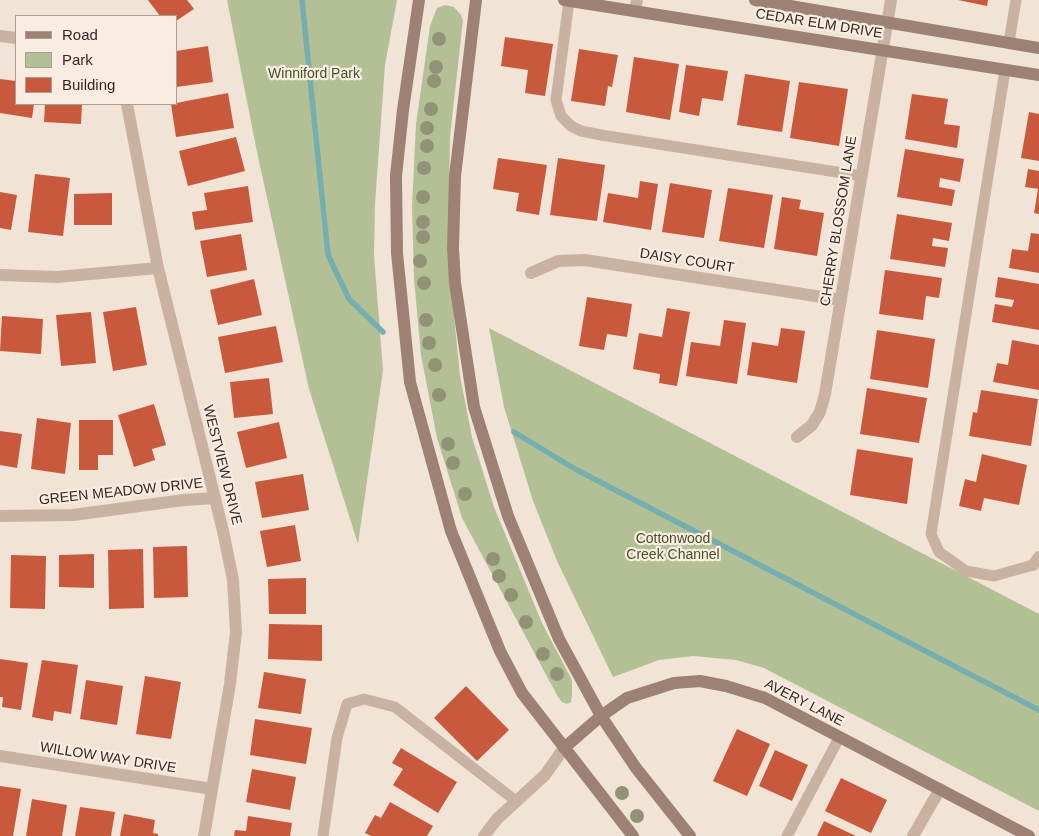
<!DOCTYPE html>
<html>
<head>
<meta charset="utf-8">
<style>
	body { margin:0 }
	#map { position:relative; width:1039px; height:836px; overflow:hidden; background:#f1e3d6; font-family:Helvetica,sans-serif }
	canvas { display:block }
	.legend { position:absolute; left:15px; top:15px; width:162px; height:90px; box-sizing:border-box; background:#f9ede2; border:1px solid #aa9f96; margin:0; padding:6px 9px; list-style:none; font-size:15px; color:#332925 }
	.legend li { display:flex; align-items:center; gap:10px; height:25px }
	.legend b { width:25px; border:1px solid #aa9f96 }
</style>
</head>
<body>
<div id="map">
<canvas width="1039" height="836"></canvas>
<ul class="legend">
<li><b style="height:6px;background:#9c8174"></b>Road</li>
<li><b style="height:14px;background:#b3c096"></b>Park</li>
<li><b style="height:14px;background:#c9593c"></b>Building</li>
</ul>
</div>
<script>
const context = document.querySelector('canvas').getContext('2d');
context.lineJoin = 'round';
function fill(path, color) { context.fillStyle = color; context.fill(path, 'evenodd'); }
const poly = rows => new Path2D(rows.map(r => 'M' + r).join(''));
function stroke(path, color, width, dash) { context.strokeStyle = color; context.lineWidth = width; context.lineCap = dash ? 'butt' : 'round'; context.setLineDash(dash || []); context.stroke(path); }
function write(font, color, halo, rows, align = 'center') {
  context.font = font + ' Helvetica,sans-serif'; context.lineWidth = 4.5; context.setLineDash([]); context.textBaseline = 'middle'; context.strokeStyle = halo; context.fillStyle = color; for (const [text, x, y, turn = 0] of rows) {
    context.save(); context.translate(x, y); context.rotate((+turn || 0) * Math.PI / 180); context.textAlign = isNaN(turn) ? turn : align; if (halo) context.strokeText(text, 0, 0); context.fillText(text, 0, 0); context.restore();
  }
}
const green = poly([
	[227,0,397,0,385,65,375,204,374,255,383,370,358,544,309,389,257,152],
	[445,5,454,7,461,15,463,20,450,137,448,256,460,376,472,437,494,507,542,623,572,680,572,694,571,702,567,704,562,702,558,697,462,518,437,438,421,355,414,279,412,207,416,124,430,26,437,8],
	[489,328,1039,614,1039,811,764,668,736,660,693,656,659,660,613,677,557,561,533,501,504,407]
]);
const stream = poly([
	[302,0,328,255,349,299,383,332],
	[514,432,575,469,1039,710]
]);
const building = poly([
	[148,0,187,0,194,9,176,21,176,16,160,16],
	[958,0,988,0,987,6],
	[505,37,553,44,545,96,525,93,528,70,501,66],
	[208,46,213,82,176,87,176,51],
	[579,49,618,55,612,87,608,86,605,106,571,101],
	[634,57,679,64,670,120,626,112],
	[686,65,728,71,723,101,702,98,699,116,679,112],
	[745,74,790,81,782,132,737,125],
	[0,79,16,81,16,104,34,104,32,118,0,113],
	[799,82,848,89,839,146,790,138],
	[228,93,234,128,176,137,171,104],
	[912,94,948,99,944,124,960,126,957,148,905,139],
	[45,104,82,104,81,124,44,122],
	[1029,112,1039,114,1039,161,1021,158],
	[236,137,245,171,188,186,179,151],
	[905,149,964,159,960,182,940,178,939,187,955,190,952,206,897,197],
	[498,158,547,165,539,215,516,211,519,193,493,189],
	[558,158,605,165,597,221,550,215],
	[1028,169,1039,171,1039,189,1025,187],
	[35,174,70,178,63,236,28,232],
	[640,181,658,184,651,230,603,222,608,193,638,198],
	[670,183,712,190,704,238,662,232],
	[248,186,253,222,195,230,192,212,207,210,204,193],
	[728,188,773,195,764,248,719,241],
	[1038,189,1039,189,1039,214,1034,213],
	[0,192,17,195,11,230,0,228],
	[112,193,112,225,74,225,74,194],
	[782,197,801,200,799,209,824,213,817,256,774,249],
	[897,214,952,223,949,241,933,238,932,246,948,248,945,267,890,259],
	[1031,233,1039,234,1039,273,1009,268,1012,249,1028,251],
	[241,234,247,270,207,277,200,241],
	[885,270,942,278,939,298,926,296,923,320,879,314],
	[998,277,1039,284,1039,330,992,322,995,304,1012,307,1014,300,995,297],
	[254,279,262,315,218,325,210,290],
	[587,297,632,304,627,337,607,334,604,350,579,346],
	[136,307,147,365,113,371,103,312],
	[667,308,690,312,677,386,659,383,660,374,633,369,639,333,662,337],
	[91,312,96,363,61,366,56,315],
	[2,316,43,319,41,354,0,351],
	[724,320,746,323,737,384,686,376,691,342,720,346],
	[276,326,283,362,225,373,218,337],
	[781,328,805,331,797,383,747,375,752,342,778,346],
	[877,330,935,339,928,388,870,379],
	[1012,340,1039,345,1039,390,993,382,997,363,1008,365],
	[269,378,273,414,234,418,230,382],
	[867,388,927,398,919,443,860,434],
	[981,390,1038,399,1031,446,969,436,973,412,977,413],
	[154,404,166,445,152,449,155,460,134,467,118,415],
	[37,418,71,423,65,474,31,469],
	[79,420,113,420,113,455,98,455,98,470,79,470],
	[279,422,287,458,246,468,237,432],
	[0,431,22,434,17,468,0,465],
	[857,449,913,458,907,504,850,495],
	[982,454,1027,465,1019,505,984,498,981,511,959,506,965,479,976,482],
	[303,474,309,510,262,518,255,482],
	[295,525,301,561,267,567,260,531],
	[187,546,188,597,154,598,153,547],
	[143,549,144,608,109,609,108,550],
	[94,554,94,588,59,587,59,555],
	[11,555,46,556,45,609,10,608],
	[306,578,306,614,269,614,268,579],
	[269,624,322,625,322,661,268,659],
	[0,659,28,663,21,710,2,707,3,697,0,697],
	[42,660,78,665,71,714,54,711,53,721,32,717],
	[264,672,306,679,301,714,258,708],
	[145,676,181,682,171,739,136,734],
	[86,680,123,686,117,725,80,719],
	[466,686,509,730,477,761,434,718],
	[255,719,312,728,306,764,250,755],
	[737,729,770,744,747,796,713,781],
	[401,748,457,782,438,813,393,785,403,769,392,763],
	[775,750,808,765,792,801,759,786],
	[252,769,296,777,290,810,246,802],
	[841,778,887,800,871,833,825,811],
	[0,786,21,789,13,836,0,836],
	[32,799,67,805,62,836,26,836],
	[390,802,433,826,427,836,371,836,365,833,375,815,381,818],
	[80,807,115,812,111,836,75,836],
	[124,814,155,820,153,833,158,834,158,836,120,836],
	[248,816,292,823,290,836,234,836,235,830,246,831],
	[824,821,856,836,817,836]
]);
const lane = poly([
	[569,1,556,100,561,116,571,126,581,131,601,135,862,176],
	[1009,42,1016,0],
	[1005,70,931,534,939,552,966,571,994,576,1033,565],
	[323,836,337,738,347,704,364,699,395,707,516,801],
	[787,836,839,738]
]);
const street = poly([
	[635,10,637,0],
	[0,36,16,38],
	[127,104,158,268,223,531,233,580,236,632,230,684,204,836],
	[531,273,558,261,585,260,841,300],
	[0,275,57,277,158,268],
	[797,437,812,425,820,412,825,394,891,0],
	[0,516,73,515,184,500,215,498],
	[1033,565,1039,557],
	[0,756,212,789],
	[484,836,497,819,545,775,564,748],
	[913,836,940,789]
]);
const secondary = poly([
	[419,0,403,110,396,176,397,253,410,382,451,531,500,651,522,693,633,836],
	[476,0,455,176,453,248,455,283,474,407,508,516,559,639,601,716,636,768,690,836],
	[564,0,1039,75],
	[755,0,1039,48],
	[564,748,601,716,627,698,674,683,700,681,726,686,765,698,1029,836]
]);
const trees = [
	[439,39],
	[436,67],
	[434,81],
	[431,109],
	[427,128],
	[427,146],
	[424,168],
	[423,197],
	[423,222],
	[423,237],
	[420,261],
	[424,283],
	[426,320],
	[429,343],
	[435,365],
	[439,395],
	[448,444],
	[453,463],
	[465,494],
	[493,559],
	[499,576],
	[511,595],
	[526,622],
	[543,654],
	[557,674],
	[622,793],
	[637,816]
];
const streetNames = [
	["CEDAR ELM DRIVE",819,24,9],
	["CHERRY BLOSSOM LANE",839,221,-81],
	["DAISY COURT",687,261,9],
	["WESTVIEW DRIVE",222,465,76],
	["GREEN MEADOW DRIVE",121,492,-6],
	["AVERY LANE",804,703,27],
	["WILLOW WAY DRIVE",108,758,9]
];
const parkNames = [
	["Winniford Park",314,74],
	["Cottonwood",673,539],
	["Creek Channel",673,555]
];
fill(green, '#b3c096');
stroke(stream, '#74aeae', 5.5);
fill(building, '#c9593c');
stroke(lane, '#c9b2a2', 11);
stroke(street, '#c9b2a2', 12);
stroke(secondary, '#9c8174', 12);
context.fillStyle = '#929376';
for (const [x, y] of trees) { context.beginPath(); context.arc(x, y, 7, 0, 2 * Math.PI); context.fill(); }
write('14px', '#332925', '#f9ede2', streetNames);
write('14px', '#445228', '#f9ede2', parkNames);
</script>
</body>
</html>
